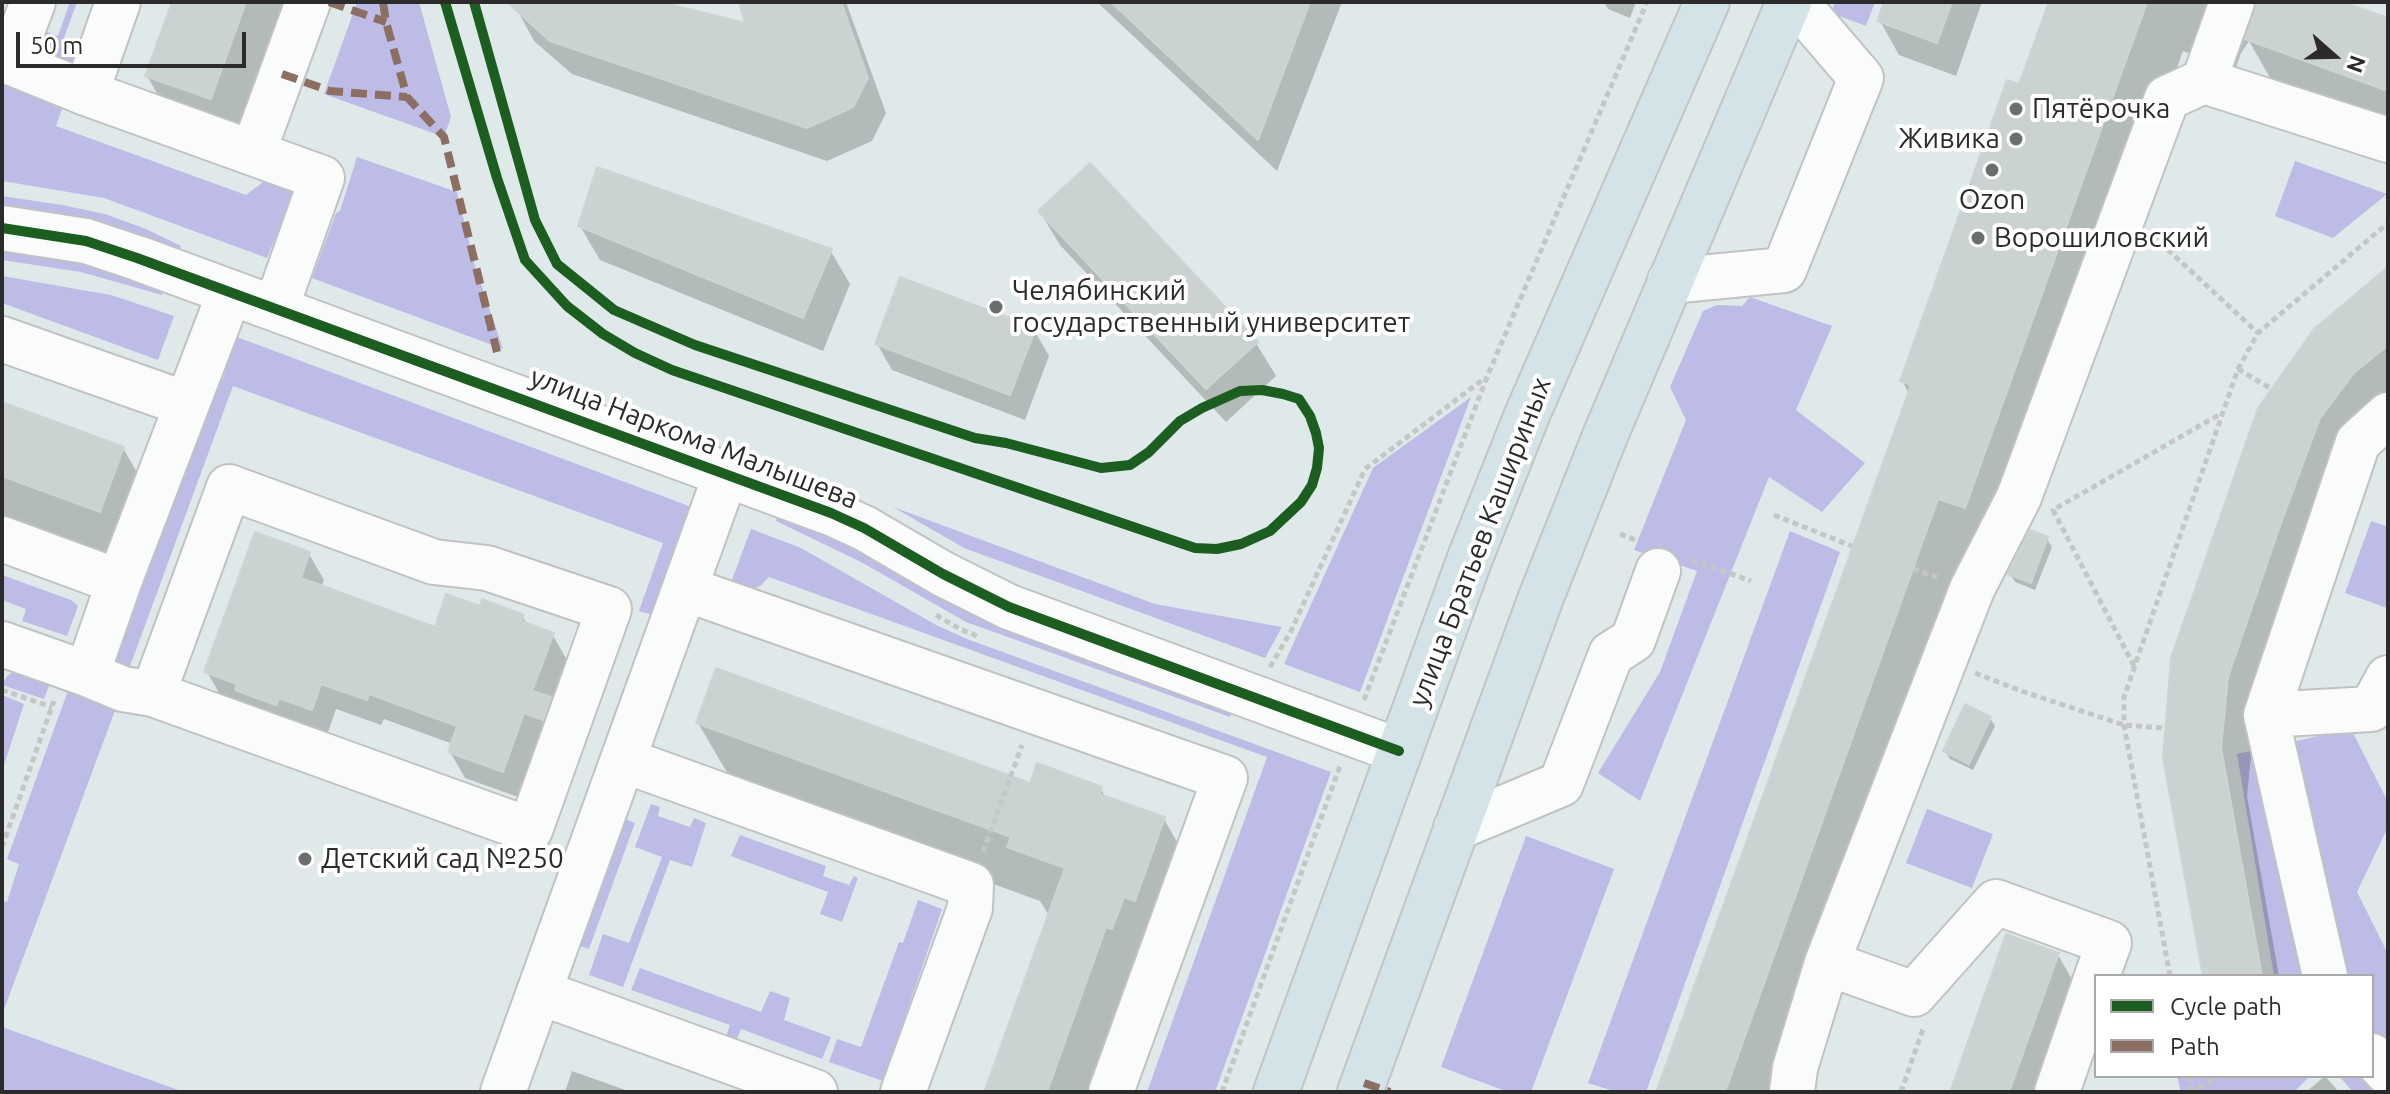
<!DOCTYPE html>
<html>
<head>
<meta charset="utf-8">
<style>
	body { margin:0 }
	#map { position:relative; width:2390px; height:1094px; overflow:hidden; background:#e0e9e9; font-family:Ubuntu,sans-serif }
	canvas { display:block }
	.frame { position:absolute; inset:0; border:4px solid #2b2b2b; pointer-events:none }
	.legend { position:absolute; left:2094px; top:974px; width:280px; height:104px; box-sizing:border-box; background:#fff; border:2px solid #aaa; margin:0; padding:10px 14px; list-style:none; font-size:24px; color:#2b2b2b }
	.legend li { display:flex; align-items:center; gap:16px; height:40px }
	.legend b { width:40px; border:2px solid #aaa }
	.north { position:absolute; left:2294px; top:16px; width:80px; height:80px; -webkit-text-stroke:6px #fff; paint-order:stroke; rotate:110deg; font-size:22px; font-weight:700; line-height:32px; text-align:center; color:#2b2b2b }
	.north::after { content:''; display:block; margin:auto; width:28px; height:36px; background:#2b2b2b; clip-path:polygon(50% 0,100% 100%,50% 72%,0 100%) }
	.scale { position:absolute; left:16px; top:32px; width:230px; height:36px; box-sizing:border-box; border:4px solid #2b2b2b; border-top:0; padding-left:10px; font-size:24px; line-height:28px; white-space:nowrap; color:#2b2b2b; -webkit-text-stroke:6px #fff; paint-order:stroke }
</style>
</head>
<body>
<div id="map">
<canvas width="2390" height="1094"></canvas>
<div class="frame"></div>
<ul class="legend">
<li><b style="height:10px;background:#1b5e20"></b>Cycle path</li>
<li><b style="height:10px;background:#8d6e63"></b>Path</li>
</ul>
<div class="north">N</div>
<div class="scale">50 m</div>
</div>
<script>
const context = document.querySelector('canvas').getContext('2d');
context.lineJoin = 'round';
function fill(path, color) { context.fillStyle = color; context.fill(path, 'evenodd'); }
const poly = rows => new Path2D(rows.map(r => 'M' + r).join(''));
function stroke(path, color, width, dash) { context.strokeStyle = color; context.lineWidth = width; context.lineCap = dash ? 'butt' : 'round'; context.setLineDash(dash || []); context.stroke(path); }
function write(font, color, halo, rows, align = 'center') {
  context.font = font + ' Ubuntu,sans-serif'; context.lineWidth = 8; context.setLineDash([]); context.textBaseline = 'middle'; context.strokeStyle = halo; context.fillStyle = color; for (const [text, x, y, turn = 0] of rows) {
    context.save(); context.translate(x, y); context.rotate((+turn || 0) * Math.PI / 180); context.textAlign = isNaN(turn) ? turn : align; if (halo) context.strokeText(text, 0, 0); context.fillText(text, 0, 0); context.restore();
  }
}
const green = poly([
	[70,2,77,2,64,38,84,46,74,64,34,50,37,28,58,36],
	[357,2,419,2,451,117,444,137,324,94],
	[1835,2,1875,2,1866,26,1831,13],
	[2,79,65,100,56,126,246,195,267,179,296,188,267,258,104,198,2,181],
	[357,157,457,192,475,266,503,349,312,278,336,213,340,211],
	[2295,161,2387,194,2333,238,2275,216],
	[2,196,62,205,105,214,146,229,181,246,177,256,2,210],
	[2,248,60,256,166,284,162,295,81,272,2,260],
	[2,276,111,295,174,316,158,360,2,303],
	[1750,297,1832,326,1796,410,1865,463,1822,512,1769,477,1640,801,1598,773,1660,672,1697,571,1634,550,1686,420,1670,387,1703,311,1717,305,1742,306],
	[237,337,689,506,665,574,673,577,659,617,639,611,663,543,233,386,126,677,112,668,211,378,222,381],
	[1471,397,1360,692,1284,664,1373,468],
	[893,507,1155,604,1282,627,1265,658,964,548],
	[778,509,1234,706,1230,717,966,622,863,563,776,521],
	[2371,521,2388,527,2387,608,2345,593],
	[751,529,801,548,936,625,967,639,1331,772,1215,1092,1147,1092,1267,757,769,577,760,586,745,592,730,585],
	[1790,531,1840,552,1646,1092,1617,1092,1588,1083],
	[2,575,71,600,78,606,67,636,22,621,26,609,2,600],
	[18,669,52,678,44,699,2,685,7,676],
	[70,685,117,705,2,1015,2,901,7,902,19,864,7,859],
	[2,695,24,704,2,771],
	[2351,729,2388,802,2388,827,2357,892,2388,954,2388,1092,2353,1092,2339,1076,2372,1076,2372,976,2274,976,2237,754],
	[651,804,660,807,658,816,690,827,694,818,706,823,692,867,670,860,623,987,589,975,603,934,629,943,662,857,635,847],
	[1927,809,1993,834,1972,888,1906,863],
	[621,817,635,823,589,949,575,944],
	[740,835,826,866,823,876,849,885,854,876,858,878,842,922,820,914,828,892,731,856],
	[1526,836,1614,869,1531,1092,1508,1092,1441,1067],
	[918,900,942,909,883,1081,829,1062,837,1039,861,1047,899,942,903,943],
	[640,968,761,1012,770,991,790,998,784,1020,831,1037,822,1059,741,1029,732,1051,722,1047,730,1025,631,990],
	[2,1027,184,1092,2,1092],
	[2177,1076,2310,1076,2294,1092,2181,1092]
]);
const shadow = poly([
	[174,2,311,2,251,168,187,145,147,76],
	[513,2,653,2,748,26,741,2,846,2,886,113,872,141,827,161,572,74,534,41],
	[1097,2,1342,2,1277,171],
	[1604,2,1636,2,1630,18,1608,9],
	[1886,2,1982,2,1956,76,1899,55,1880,21],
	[2051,2,2337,2,2388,21,2388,136,2281,97,2249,41,2241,53,2235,70,2183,51,1998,566,1779,1092,1658,1092,1909,394,1902,380,2021,87],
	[1040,212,1256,343,1276,376,1226,422,1060,245],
	[580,226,830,250,850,284,823,351,600,260],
	[2388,269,2388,413,2254,725,2247,796,2279,976,2205,976,2173,658],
	[1034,330,1049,356,1025,420,892,370,877,344],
	[2,405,123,448,163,518,140,581,2,530],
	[2047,539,2052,547,2035,590,2015,582,2010,574],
	[309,554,324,580,321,588,436,629,481,608,522,616,528,625,552,634,567,660,552,703,565,725,557,745,539,738,518,797,465,778,450,752,453,744,384,719,381,725,336,709,327,735,222,698,207,672],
	[1990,718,1995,726,1973,770,1950,759,1945,751],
	[698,723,1032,785,1100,788,1106,798,1164,819,1203,888,1110,1092,986,1092,1050,917,1040,901,738,791],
	[2058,955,2092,1014,2064,1092,1952,1092],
	[572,1071,631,1092,565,1092],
	[2325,1076,2339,1092,2306,1092]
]);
const building = poly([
	[172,2,246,2,211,99,145,76,172,2],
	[507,2,661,2,745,23,739,2,841,2,868,78,853,107,807,128,550,41,507,2],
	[1111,2,1310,2,1258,140,1111,2],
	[1884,2,1952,2,1937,43,1877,21,1884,2],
	[2049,2,2147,2,1965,508,1938,499,1725,1092,1656,1092,1911,385,1900,381,2007,80,2019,84,2049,2],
	[2256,2,2343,2,2388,18,2388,91,2245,39,2256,2],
	[1090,163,1258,342,1206,389,1038,211,1090,163],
	[597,167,832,249,803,318,578,226,597,167],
	[2388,267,2388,345,2354,373,2320,418,2281,523,2228,677,2221,748,2262,976,2203,976,2163,758,2171,658,2258,408,2314,329,2388,267],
	[900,277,1036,328,1010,395,875,344,900,277],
	[2,402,124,447,100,512,2,476,2,402],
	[2030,530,2048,537,2031,583,2008,574,2030,530],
	[255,532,310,552,301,578,435,627,446,594,480,606,482,599,524,615,521,621,554,633,532,691,551,697,543,720,524,713,503,772,448,752,457,726,369,694,367,700,321,684,312,710,279,698,276,705,235,690,237,684,204,672,255,532],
	[716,668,1030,783,1037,763,1102,787,1099,794,1165,817,1135,901,1124,897,1112,929,1106,927,1047,1092,984,1092,1065,868,1007,847,1011,837,696,723,716,668],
	[1965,704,1991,717,1969,764,1943,751,1965,704],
	[2006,934,2059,953,2009,1092,1950,1092,2006,934]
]);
const path = poly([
	[2153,236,2258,333],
	[2238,369,2270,388],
	[1774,515,1852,546],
	[1620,534,1638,541],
	[1692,560,1751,581],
	[1913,569,1937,577],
	[936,615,960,629,977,636],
	[2134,666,2053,510,2222,413],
	[1270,667,1291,631,1365,469,1485,378],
	[1975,673,2024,692,2124,725,2164,728],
	[2,690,52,707],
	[1364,700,1487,377,1647,2],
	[2,847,54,701],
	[983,852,1022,745],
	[2170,976,2124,725,2124,697,2238,369,2258,333,2388,223],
	[2188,1076,2191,1091],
	[1222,1092,1340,766],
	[1901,1092,1923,1029],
	[2190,1092,2219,1076]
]);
const minor = poly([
	[2,59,86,93,322,178,276,308],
	[10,63,33,2],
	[2204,81,2232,2],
	[86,93,118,2],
	[253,153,308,2],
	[2,228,86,241,137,258,831,513,864,528,943,574,1009,607,1399,751],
	[1670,281,1784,270,1861,78,1796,2],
	[2,339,186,404],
	[2,539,119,582],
	[686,589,1225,778,1111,1092],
	[2,644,87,674,119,582,230,292],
	[87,674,123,689,153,694,530,830,609,609,487,568,434,562,229,487,153,694],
	[2266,715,2371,709,2388,678],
	[623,760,971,885,970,908,903,1092],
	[1456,828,1561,784,1611,654,1633,640,1658,571],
	[1827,963,1914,994,1996,902,2109,943,2097,976],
	[2325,976,2266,715,2358,442,2388,415],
	[539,992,815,1092],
	[2372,1056,2388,1073],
	[503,1092,726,474],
	[1792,1092,1795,1068,1827,963,1972,589,2019,497,2167,98,2204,81,2388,140],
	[2057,1092,2096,979]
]);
const major = poly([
	[1276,1092,1470,558,1527,415,1707,2],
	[1360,1092,1540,600,1605,436,1789,2]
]);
const quiet = poly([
	[329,2,386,22],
	[383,2,386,22,407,97,444,137,497,352],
	[282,74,330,91,407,97],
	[1364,1083,1390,1092]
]);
const cycleway = poly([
	[445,2,497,178,525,260,567,306,603,334,635,353,672,370,1195,548,1217,549,1241,544,1270,531,1301,502,1312,485,1317,468,1319,448,1316,433,1310,416,1299,399,1283,394,1262,390,1240,391,1202,408,1180,421,1149,452,1130,465,1101,468,1006,443,975,438,695,345,614,310,557,264,535,220,474,2],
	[2,228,86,241,137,258,831,513,864,528,943,574,1009,607,1399,751]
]);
const markers = [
	[2016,109,8,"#6a6e6e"],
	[2016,139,8,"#6a6e6e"],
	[1992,170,8,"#6a6e6e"],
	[1978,238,8,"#6a6e6e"],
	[996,307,8,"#6a6e6e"],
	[305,859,8,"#6a6e6e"]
];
const poiNames = [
	["Пятёрочка",2032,109],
	["Живика",2000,139,"right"],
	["Ozon",1992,200,"center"],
	["Ворошиловский",1994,238],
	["Челябинский",1012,291],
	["государственный университет",1012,323],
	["Детский сад №250",321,859]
];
const streetNames = [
	["улица Наркома Малышева",694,438,21],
	["улица Братьев Кашириных",1480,542,-69]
];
fill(green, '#bcbce6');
fill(shadow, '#0003');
fill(building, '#cbd2d2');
stroke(building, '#ccd4d4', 2);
stroke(minor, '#c1c3c2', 48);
stroke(major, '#c1c5c5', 48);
stroke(path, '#c5c6c6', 5, [6, 4]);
stroke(minor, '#fafcfc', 44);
stroke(major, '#d4e3e7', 44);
stroke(quiet, '#8d6e63', 8, [16, 8]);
stroke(cycleway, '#1b5e20', 10);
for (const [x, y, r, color] of markers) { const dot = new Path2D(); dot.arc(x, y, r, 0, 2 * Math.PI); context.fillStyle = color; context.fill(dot); stroke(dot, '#fff', 3); }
write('28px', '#2b2b2b', '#fff', poiNames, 'left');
write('28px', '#2b2b2b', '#fff', streetNames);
</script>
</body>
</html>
